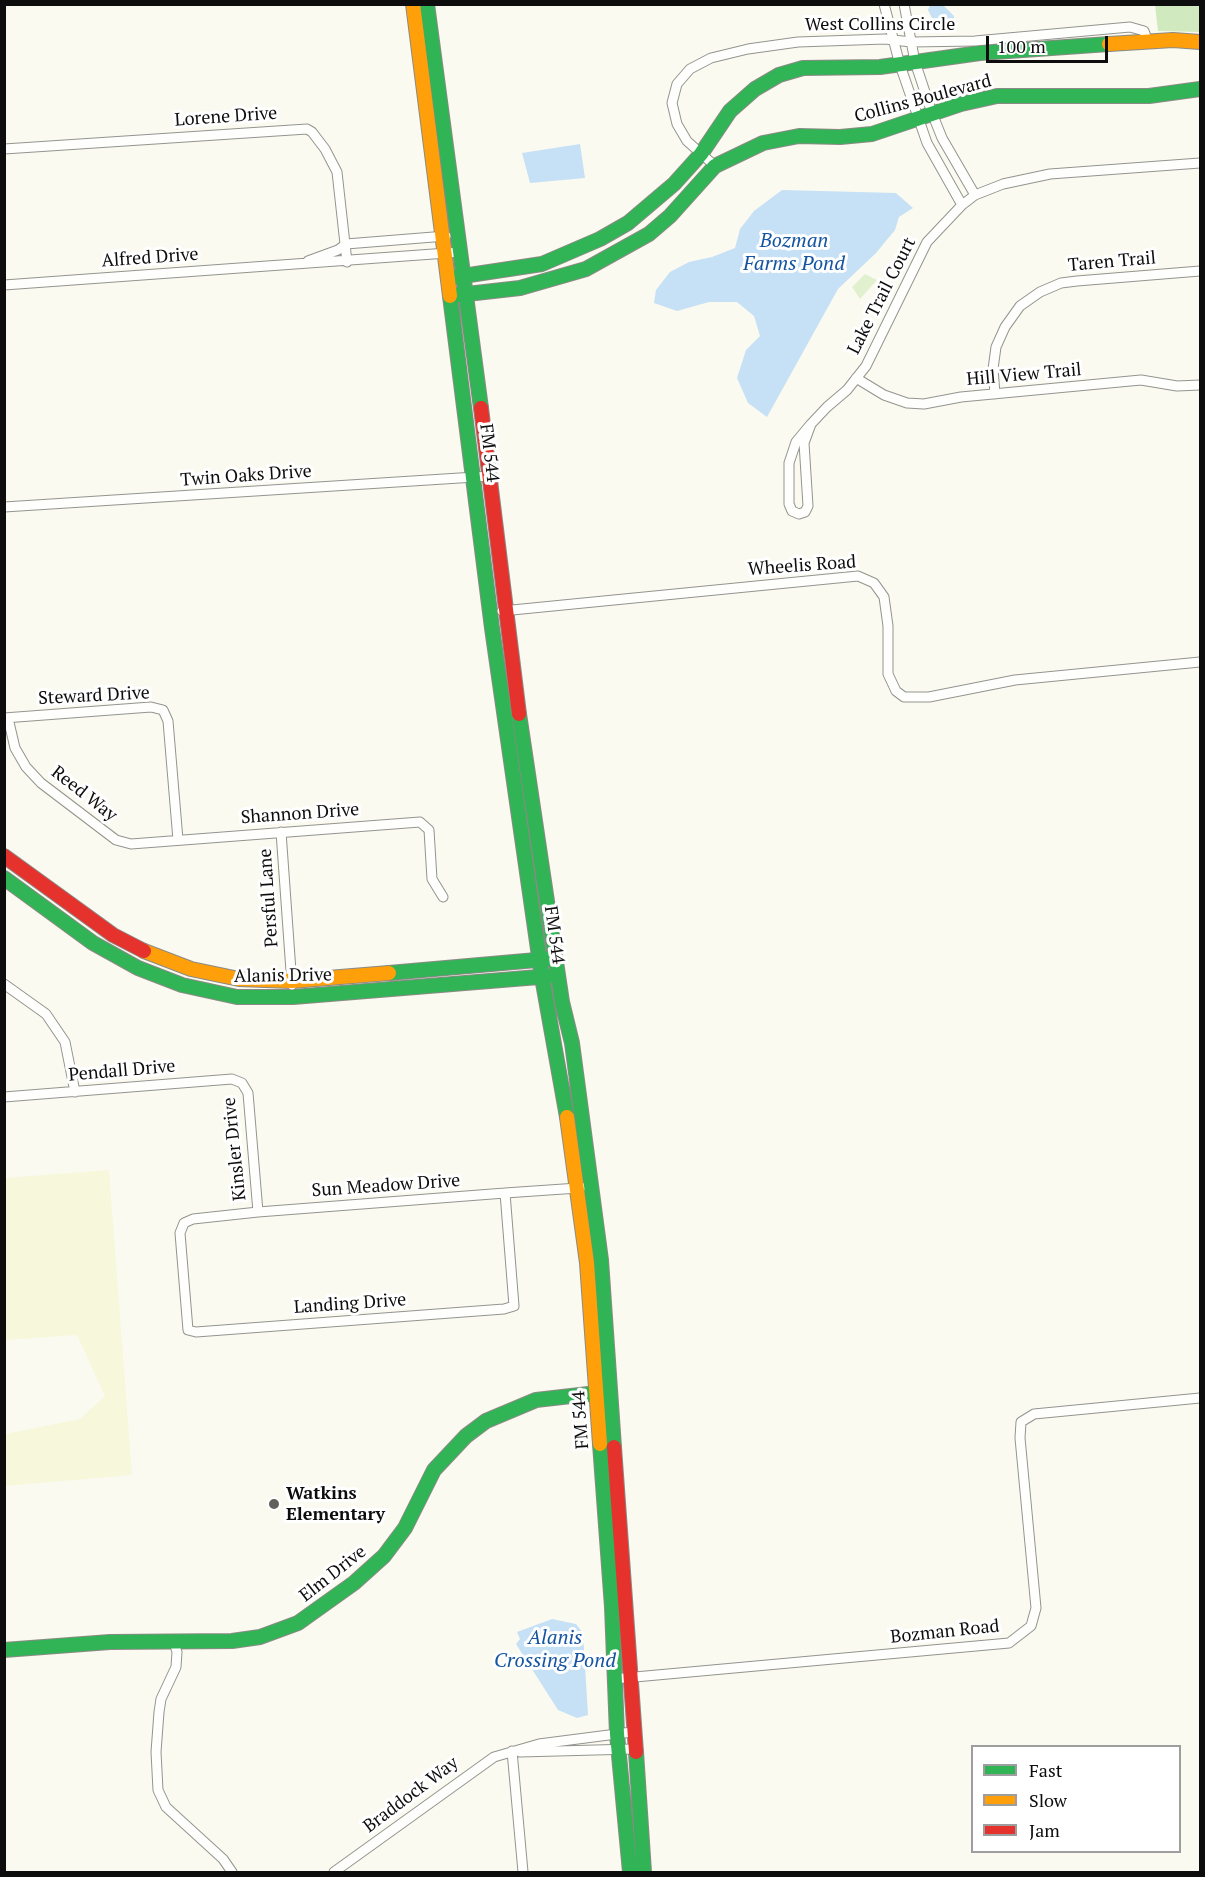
<!DOCTYPE html>
<html>
<head>
<meta charset="utf-8">
<style>
	body { margin:0 }
	#map { position:relative; width:1205px; height:1877px; overflow:hidden; background:#fbfaf0; font-family:"PT Serif",serif }
	canvas { display:block }
	.frame { position:absolute; inset:0; border:6px solid #0d0d0d; pointer-events:none }
	.legend { position:absolute; left:971px; top:1745px; width:210px; height:108px; box-sizing:border-box; background:#fff; border:2px solid #9e9e9e; margin:0; padding:8px 10px; list-style:none; font-size:18px; color:#0d0d0d }
	.legend li { display:flex; align-items:center; gap:12px; height:30px }
	.legend b { width:30px; border:2px solid #9e9e9e }
	.scale { position:absolute; left:986px; top:36px; width:122px; height:27px; box-sizing:border-box; border:3px solid #0d0d0d; border-top:0; padding-left:8px; font-size:18px; line-height:21px; white-space:nowrap; color:#0d0d0d; -webkit-text-stroke:4px #fff; paint-order:stroke }
</style>
</head>
<body>
<div id="map">
<canvas width="1205" height="1877"></canvas>
<div class="frame"></div>
<ul class="legend">
<li><b style="height:8px;background:#30b455"></b>Fast</li>
<li><b style="height:8px;background:#ff9f0a"></b>Slow</li>
<li><b style="height:8px;background:#e5322d"></b>Jam</li>
</ul>
<div class="scale">100 m</div>
</div>
<script>
const context = document.querySelector('canvas').getContext('2d');
context.lineJoin = 'round';
function fill(path, color) { context.fillStyle = color; context.fill(path, 'evenodd'); }
const poly = rows => new Path2D(rows.map(r => 'M' + r).join(''));
function stroke(path, color, width, dash) { context.strokeStyle = color; context.lineWidth = width; context.lineCap = dash ? 'butt' : 'round'; context.setLineDash(dash || []); context.stroke(path); }
function write(font, color, halo, rows, align = 'center') {
  context.font = font + ' "PT Serif",serif'; context.lineWidth = 6; context.setLineDash([]); context.textBaseline = 'middle'; context.strokeStyle = halo; context.fillStyle = color; for (const [text, x, y, turn = 0] of rows) {
    context.save(); context.translate(x, y); context.rotate((+turn || 0) * Math.PI / 180); context.textAlign = isNaN(turn) ? turn : align; if (halo) context.strokeText(text, 0, 0); context.fillText(text, 0, 0); context.restore();
  }
}
const farmland = poly([
	[109,1170,132,1475,5,1486,5,1434,80,1419,105,1396,77,1335,5,1340,5,1178]
]);
const green = poly([
	[865,274,877,280,860,299,852,287]
]);
const forest = poly([
	[1155,5,1200,5,1200,32,1158,31]
]);
const water = poly([
	[930,5,943,5,954,16,954,21,932,18,928,10],
	[580,144,585,178,530,183,522,153],
	[782,190,896,193,913,208,899,217,895,230,876,253,838,289,767,417,748,403,737,378,746,350,760,336,754,316,737,302,709,302,677,311,654,303,656,290,670,272,689,262,712,257,735,248,740,229,754,211],
	[552,1619,576,1624,583,1633,588,1715,577,1718,558,1710,516,1644,520,1639,517,1632]
]);
const street = poly([
	[884,4,900,65,927,143,962,205],
	[904,4,915,62,932,113,942,138,975,195],
	[4,149,307,129,312,132,325,149,337,172,347,262],
	[715,166,687,141,677,124,672,103,677,84,690,69,711,58,748,49,798,42,885,39,911,42,975,41,1130,27,1144,31,1148,42],
	[308,261,338,250,346,244,446,236],
	[4,285,461,252],
	[856,378,884,395,907,403,924,404,961,397,1141,380,1177,386,1200,385],
	[995,394,993,369,996,347,1005,327,1020,306,1040,292,1061,283,1077,281,1200,271],
	[811,424,804,443,808,506,805,512,799,514,792,511,789,504,789,463,796,442,811,424,827,407,847,390,866,366,927,242,962,205,975,195,1003,184,1050,174,1200,163],
	[4,507,491,476],
	[502,611,858,576,874,583,884,597,888,626,888,674,896,691,904,697,929,697,1015,680,1200,662],
	[4,718,151,707,163,710,168,721,178,840],
	[8,718,15,748,26,767,41,783,116,840,131,844,420,822,429,830,432,879,443,897],
	[281,832,292,985],
	[4,984,46,1014,65,1042,75,1092],
	[4,1097,232,1079,242,1083,248,1093,258,1212],
	[505,1193,514,1306,504,1309,196,1332,188,1330,180,1233,184,1223,193,1219,258,1212,505,1193,578,1188,581,1187],
	[174,1642,177,1652,176,1667,161,1699,159,1712,156,1752,158,1790,166,1807,223,1859,232,1872],
	[613,1679,1009,1643,1031,1626,1036,1608,1020,1438,1021,1422,1034,1414,1200,1398],
	[512,1751,523,1872],
	[520,1752,633,1749],
	[334,1872,494,1757,539,1744,632,1732]
]);
const fast = poly([
	[427,4,481,408],
	[456,277,542,264,600,239,628,223,674,184,701,154,730,111,755,89,779,75,803,68,880,67,980,53,1109,44],
	[458,295,520,288,586,269,649,234,670,216,715,166,763,143,799,136,840,137,872,134,961,104,997,96,1149,96,1200,89],
	[450,296,492,628,542,977,567,1117],
	[519,714,562,1002,572,1043,601,1260,614,1447],
	[4,878,93,943,138,968,182,985,237,997,293,997,551,976],
	[389,973,548,959],
	[600,1444,612,1607,617,1734,630,1872],
	[4,1650,110,1642,232,1641,260,1637,298,1623,354,1583,384,1556,405,1528,434,1470,466,1436,486,1421,536,1400,606,1392],
	[636,1752,644,1872]
]);
const slow = poly([
	[413,4,450,296],
	[1109,44,1173,40,1200,42],
	[144,951,191,969,239,979,292,981,389,973],
	[567,1117,587,1263,600,1444]
]);
const jam = poly([
	[481,408,519,714],
	[4,856,113,935,144,951],
	[614,1447,636,1752]
]);
const markers = [
	[274,1504,6,"#60605c"]
];
const streetNames = [
	["West Collins Circle",880,25],
	["Collins Boulevard",923,99,-15],
	["Lorene Drive",226,117,-4],
	["Alfred Drive",150,258,-4],
	["Taren Trail",1112,262,-5],
	["Lake Trail Court",882,296,-63],
	["Hill View Trail",1024,375,-5],
	["FM 544",489,453,83],
	["Twin Oaks Drive",246,476,-4],
	["Wheelis Road",802,566,-4],
	["Steward Drive",94,696,-3],
	["Reed Way",84,794,38],
	["Shannon Drive",300,814,-4],
	["Persful Lane",269,898,-94],
	["FM 544",554,935,82],
	["Alanis Drive",283,976,-1],
	["Pendall Drive",122,1071,-5],
	["Kinsler Drive",235,1149,-96],
	["Sun Meadow Drive",386,1186,-4],
	["Landing Drive",350,1304,-4],
	["FM 544",581,1420,-94],
	["Elm Drive",333,1574,-38],
	["Bozman Road",945,1632,-6],
	["Braddock Way",411,1795,-37]
];
const poiNames = [
	["Watkins",286,1494],
	["Elementary",286,1515]
];
const waterNames = [
	["Bozman",794,241],
	["Farms Pond",794,264],
	["Alanis",555,1638],
	["Crossing Pond",555,1661]
];
fill(farmland, '#f7f7dc');
fill(green, '#e1f1d0');
fill(forest, '#d0e9be');
fill(water, '#c6e0f5');
stroke(street, '#94948f', 11);
stroke(fast, '#8b8a86', 16);
stroke(slow, '#8b8a86', 16);
stroke(jam, '#8b8a86', 16);
stroke(street, '#fefefd', 9);
stroke(fast, '#30b455', 14);
stroke(slow, '#ff9f0a', 14);
stroke(jam, '#e5322d', 14);
for (const [x, y, r, color] of markers) { const dot = new Path2D(); dot.arc(x, y, r, 0, 2 * Math.PI); context.fillStyle = color; context.fill(dot); stroke(dot, '#fff', 2); }
write('18px', '#0d0d0d', '#fff', streetNames);
write('bold 18px', '#0d0d0d', '#fff', poiNames, 'left');
write('italic 20px', '#1454a0', '#fff', waterNames);
</script>
</body>
</html>
